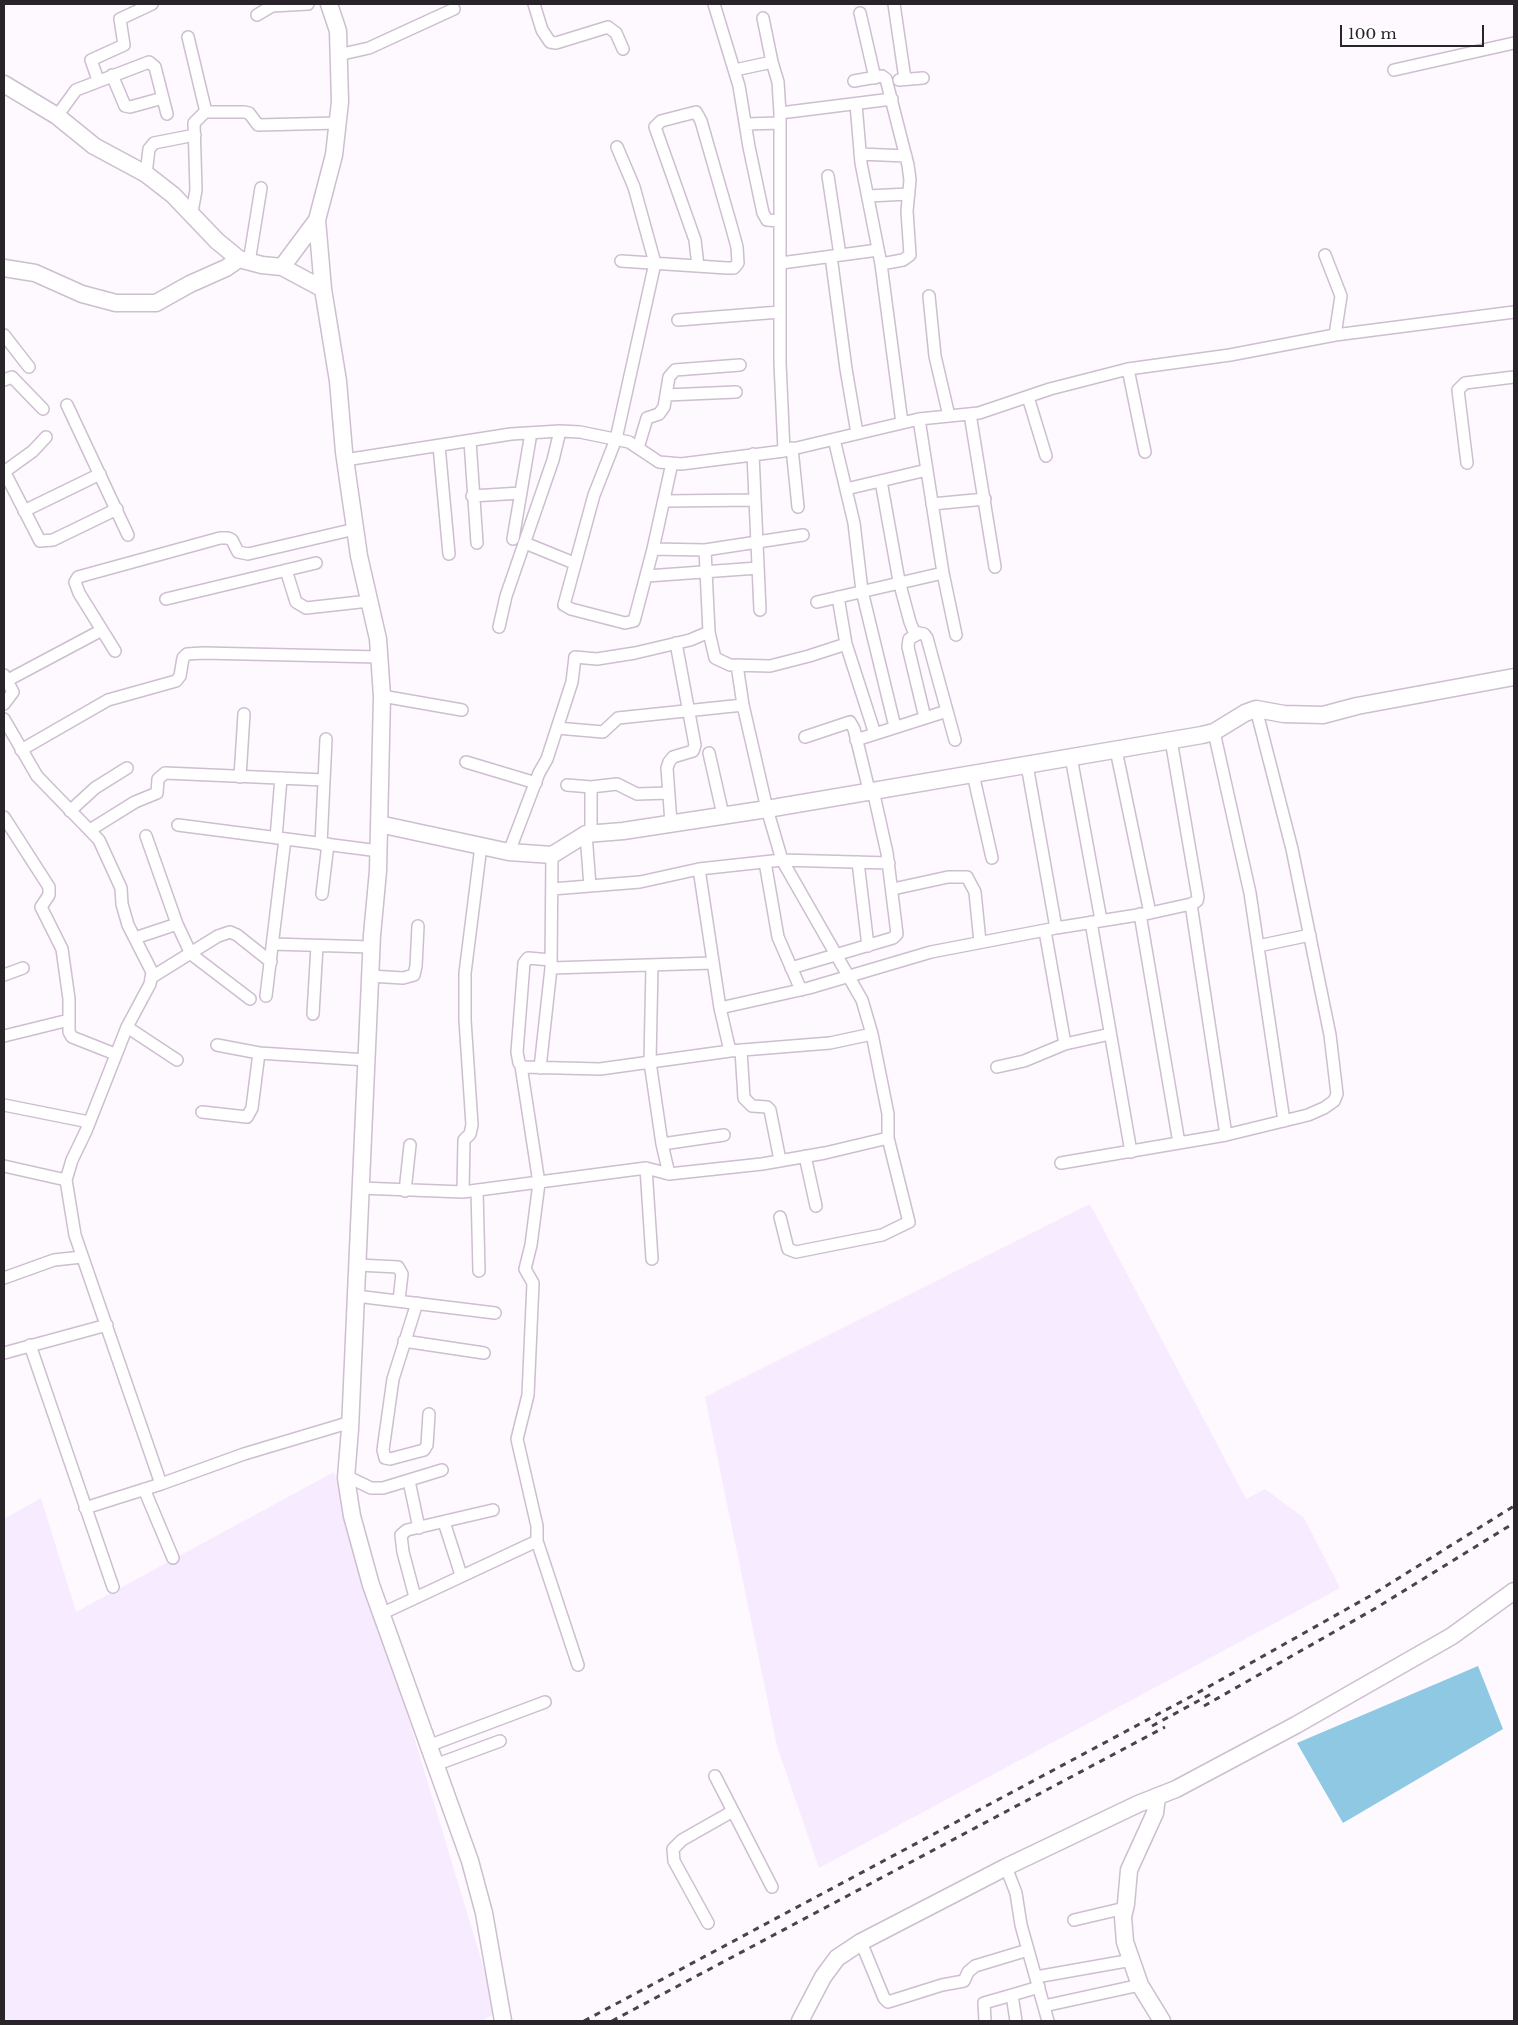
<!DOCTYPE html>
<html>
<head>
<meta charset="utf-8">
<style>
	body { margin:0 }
	#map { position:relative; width:1518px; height:2025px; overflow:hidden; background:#fef8ff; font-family:"Libre Baskerville",serif }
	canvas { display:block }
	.frame { position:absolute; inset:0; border:5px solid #29232a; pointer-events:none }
	.scale { position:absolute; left:1340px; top:25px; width:144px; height:22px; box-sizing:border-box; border:2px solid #29232a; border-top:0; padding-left:6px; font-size:15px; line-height:18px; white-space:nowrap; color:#29232a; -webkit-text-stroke:4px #fff; paint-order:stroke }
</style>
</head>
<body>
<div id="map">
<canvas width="1518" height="2025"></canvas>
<div class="frame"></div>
<div class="scale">100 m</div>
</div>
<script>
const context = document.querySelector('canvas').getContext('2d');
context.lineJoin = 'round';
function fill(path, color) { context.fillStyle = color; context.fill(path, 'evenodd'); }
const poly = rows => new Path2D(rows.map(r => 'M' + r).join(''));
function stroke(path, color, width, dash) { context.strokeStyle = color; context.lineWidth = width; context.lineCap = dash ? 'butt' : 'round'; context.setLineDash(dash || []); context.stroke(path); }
const industrial = poly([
	[1090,1204,1246,1499,1265,1489,1304,1518,1340,1588,819,1868,777,1746,705,1397],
	[334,1472,497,2012,482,2021,4,2021,4,1519,41,1498,76,1612]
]);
const water = poly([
	[1478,1666,1503,1729,1343,1823,1297,1743]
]);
const street = poly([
	[534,4,542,30,550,42,556,43,608,27,616,33,623,49],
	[714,4,739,86,749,147,763,213,767,220,780,221],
	[894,4,905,79],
	[860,13,875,78],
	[257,15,272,6,308,4],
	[188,37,205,108,205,112,194,123,196,190,192,212],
	[338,55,369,48,454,9],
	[772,62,778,82,780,113,780,363,784,451],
	[735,70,772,62,763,18],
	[1394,70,1514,43],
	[112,75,125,106,130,107,163,98],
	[98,80,91,60,124,45,120,19,152,4],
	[899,80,923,78],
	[854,81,882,76,886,79,908,165,910,180,907,211,910,255,903,260,881,264],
	[856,104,861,163,881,264,902,423],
	[205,112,244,112,249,113,258,125,338,123],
	[780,113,892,99],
	[57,116,76,90,149,62,155,67,167,114],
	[746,124,780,123],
	[617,147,634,187,655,263,616,439,594,495,564,605,571,609,625,623,634,621,653,549],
	[860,154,906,156],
	[146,174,149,149,154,143,195,135],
	[828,176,840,255],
	[868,196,909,194],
	[1325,255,1341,296,1335,335],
	[831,256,846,369,857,433],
	[621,261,727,268,734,268,738,263,737,247,731,225,701,121,696,112,661,121,655,127,695,240,698,266],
	[249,262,261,188],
	[781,263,878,250],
	[929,296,935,356,949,416],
	[678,320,780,312],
	[4,335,29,367],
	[1128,369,1145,452],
	[4,380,12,377,43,409],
	[666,395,736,392],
	[1028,397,1046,456],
	[67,405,128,535],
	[970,414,995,567],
	[919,419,943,573,956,635],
	[834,439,854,523,862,591,895,727],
	[470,441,477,543],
	[439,446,449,554],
	[638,448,647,418,659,414,664,407,669,377,675,370,740,365],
	[792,448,798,507],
	[753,454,760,610],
	[345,460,511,434,560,431,580,432,629,442,659,462,681,464,784,451,919,419,979,413,1050,389,1128,369,1230,355,1335,335,1514,312],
	[672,463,653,549,705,550,709,632,715,658,730,665,770,666,809,656,846,644],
	[1467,463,1458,390,1465,383,1514,377],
	[4,471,40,541,53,540,117,509],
	[4,472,33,451,46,437],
	[881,481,899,581,910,622,914,632,924,634,927,638,955,740],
	[846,489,927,470],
	[472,496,521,493],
	[665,501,755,500],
	[932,504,985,499],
	[24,511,100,474],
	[513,539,531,433],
	[525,543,574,563],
	[705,550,803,535],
	[286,570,296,602,306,608,369,601],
	[647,576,758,568],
	[838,597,846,644,875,734],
	[166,599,316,563],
	[817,602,943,573],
	[499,627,506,596,553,460,560,431],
	[918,634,909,639,908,647,925,718],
	[115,651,79,593,75,582,78,577,220,538,228,538,232,540,238,552,248,554,355,529],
	[737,665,743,705,767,809,782,860,862,1000,872,1034],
	[4,675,13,692,4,704],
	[8,680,102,630],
	[382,696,462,710],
	[4,719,37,776,99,840,121,888,122,904,128,925,152,972,150,984,127,1027,86,1131,72,1160,66,1180,75,1235,161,1484,244,1454,351,1422],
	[557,728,603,732,618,718,743,705],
	[1214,732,1250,893,1284,1121],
	[805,737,850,722,854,729,869,790],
	[856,740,947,711],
	[21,750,108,700,176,681,180,676,183,658,187,654,203,653,379,657],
	[1116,750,1150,913],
	[709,753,723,815],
	[1071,757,1101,920],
	[466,762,536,783],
	[1027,765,1056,928,1150,913,1191,904,1197,901,1198,897,1171,740],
	[973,774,992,858],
	[240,777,244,714],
	[567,785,591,787,617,784,637,794,669,793],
	[70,811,95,788,127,768],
	[4,817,49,887,49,895,41,907,62,949,69,999,69,1032,72,1037,115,1054],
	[671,823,667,768,669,762,673,757,693,751,695,745,676,643],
	[178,825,379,851],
	[90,830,135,802,157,793,158,779,165,773,324,780],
	[591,833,591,787],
	[586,834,590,886],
	[276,838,281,778],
	[321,844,326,739],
	[509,852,539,773,547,759,572,682,575,657,597,659,635,653,690,640,709,632],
	[765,862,778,937,801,990],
	[858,862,868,946],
	[699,869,720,1008,730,1051],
	[552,889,640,882,699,869,782,860,889,863],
	[893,889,948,877,967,877,975,892,980,942],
	[322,894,328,844],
	[1191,904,1226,1135],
	[1140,914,1179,1143],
	[1091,922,1131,1152],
	[177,924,191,954,250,999],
	[1045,931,1065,1044],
	[135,938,177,924,146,836],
	[273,944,371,947],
	[1258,946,1310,935],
	[551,960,528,958,524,963,517,1052,519,1063,523,1067,600,1069,730,1051,830,1043,872,1034,888,1114,888,1138],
	[551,966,552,855],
	[652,966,650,1062,662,1144,669,1174],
	[791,968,893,938,897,934,887,853,873,790],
	[4,975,23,968],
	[370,976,403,978,414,975,416,966,418,926],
	[152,977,218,936,230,932,237,935,271,962],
	[266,996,285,839],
	[720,1008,809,988,931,952,1056,928],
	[313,1014,317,946],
	[127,1027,177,1060],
	[4,1036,69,1020],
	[217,1045,259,1053,367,1060],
	[741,1050,744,1098,752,1106,767,1107,770,1110,780,1160],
	[997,1067,1024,1061,1065,1044,1110,1034],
	[540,1068,551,968,713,963],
	[4,1105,89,1122],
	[202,1112,247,1117,252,1108,259,1053],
	[662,1144,724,1135],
	[805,1156,816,1206],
	[1061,1163,1226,1135,1308,1115,1324,1108,1334,1101,1337,1094,1330,1035,1292,849,1256,709],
	[4,1166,66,1180],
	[646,1168,652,1259],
	[360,1188,463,1192,646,1168,669,1174,762,1164,825,1153,888,1138,909,1222,882,1235,796,1252,788,1249,780,1217],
	[477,1190,479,1271],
	[405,1191,410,1145],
	[463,1192,464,1140,470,1134,472,1125,465,1020,465,973,481,846],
	[358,1265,398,1267,402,1274,399,1300],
	[4,1278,54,1260,82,1257],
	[356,1296,495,1313],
	[417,1303,393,1379,383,1450,385,1458,390,1459,424,1450,427,1445,429,1414],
	[404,1341,484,1353],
	[30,1345,113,1587],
	[4,1353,107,1325],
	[346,1476,371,1488,383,1488,442,1470],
	[409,1481,419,1528],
	[144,1489,173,1558],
	[85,1508,161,1484],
	[444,1522,461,1575],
	[537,1541,578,1665],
	[415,1597,403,1552,401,1535,407,1530,493,1510],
	[381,1614,537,1541,537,1526,517,1439,528,1395,533,1283,525,1269,531,1245,539,1183,521,1066],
	[428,1746,545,1702],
	[435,1765,500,1741],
	[715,1776,772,1887],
	[1006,1867,1016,1893,1021,1925,1048,2021],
	[1074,1920,1125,1908],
	[708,1923,674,1861,673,1849,682,1840,733,1811],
	[861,1942,884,1998,888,2002,942,1985,964,1981,968,1972,975,1966,1028,1950],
	[1036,1977,1132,1960],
	[1044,2006,1140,1985],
	[985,2021,984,2003,1012,1995],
	[1016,2021,1012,1995,1039,1987]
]);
const secondary = poly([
	[329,4,338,31,340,102,334,155,317,220,323,289,338,381,344,452,359,556,378,639,382,696,378,871,372,935,350,1429,346,1478,352,1516,371,1585,470,1861,484,1913,503,2021],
	[4,84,57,116,94,146,146,174,173,195,217,241,239,259,262,265,282,267,317,220],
	[282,267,323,289],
	[4,268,35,273,82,294,116,303,156,303,190,284,226,268,239,259],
	[379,824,509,852,552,855,586,834,623,831,767,809,1202,735,1214,732,1245,713,1256,709,1284,714,1323,715,1357,706,1514,677],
	[1157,1797,1155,1813,1129,1870,1126,1904,1123,1917,1125,1942,1140,1985,1162,2021],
	[800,2021,823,1977,837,1958,861,1942,1006,1867,1138,1804,1176,1789,1296,1725,1452,1636,1514,1591]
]);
const rail = poly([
	[1204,1706,1376,1608,1514,1523],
	[1152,1726,1211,1694],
	[584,2021,1192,1696,1370,1596,1514,1506],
	[612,2021,1165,1727]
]);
fill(industrial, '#f7ebff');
fill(water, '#8ec8e3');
stroke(street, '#cdbed0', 14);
stroke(secondary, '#cdbed0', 19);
stroke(street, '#fff', 11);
stroke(secondary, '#fff', 16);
stroke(rail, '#49434a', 3, [6, 6]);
</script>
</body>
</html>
